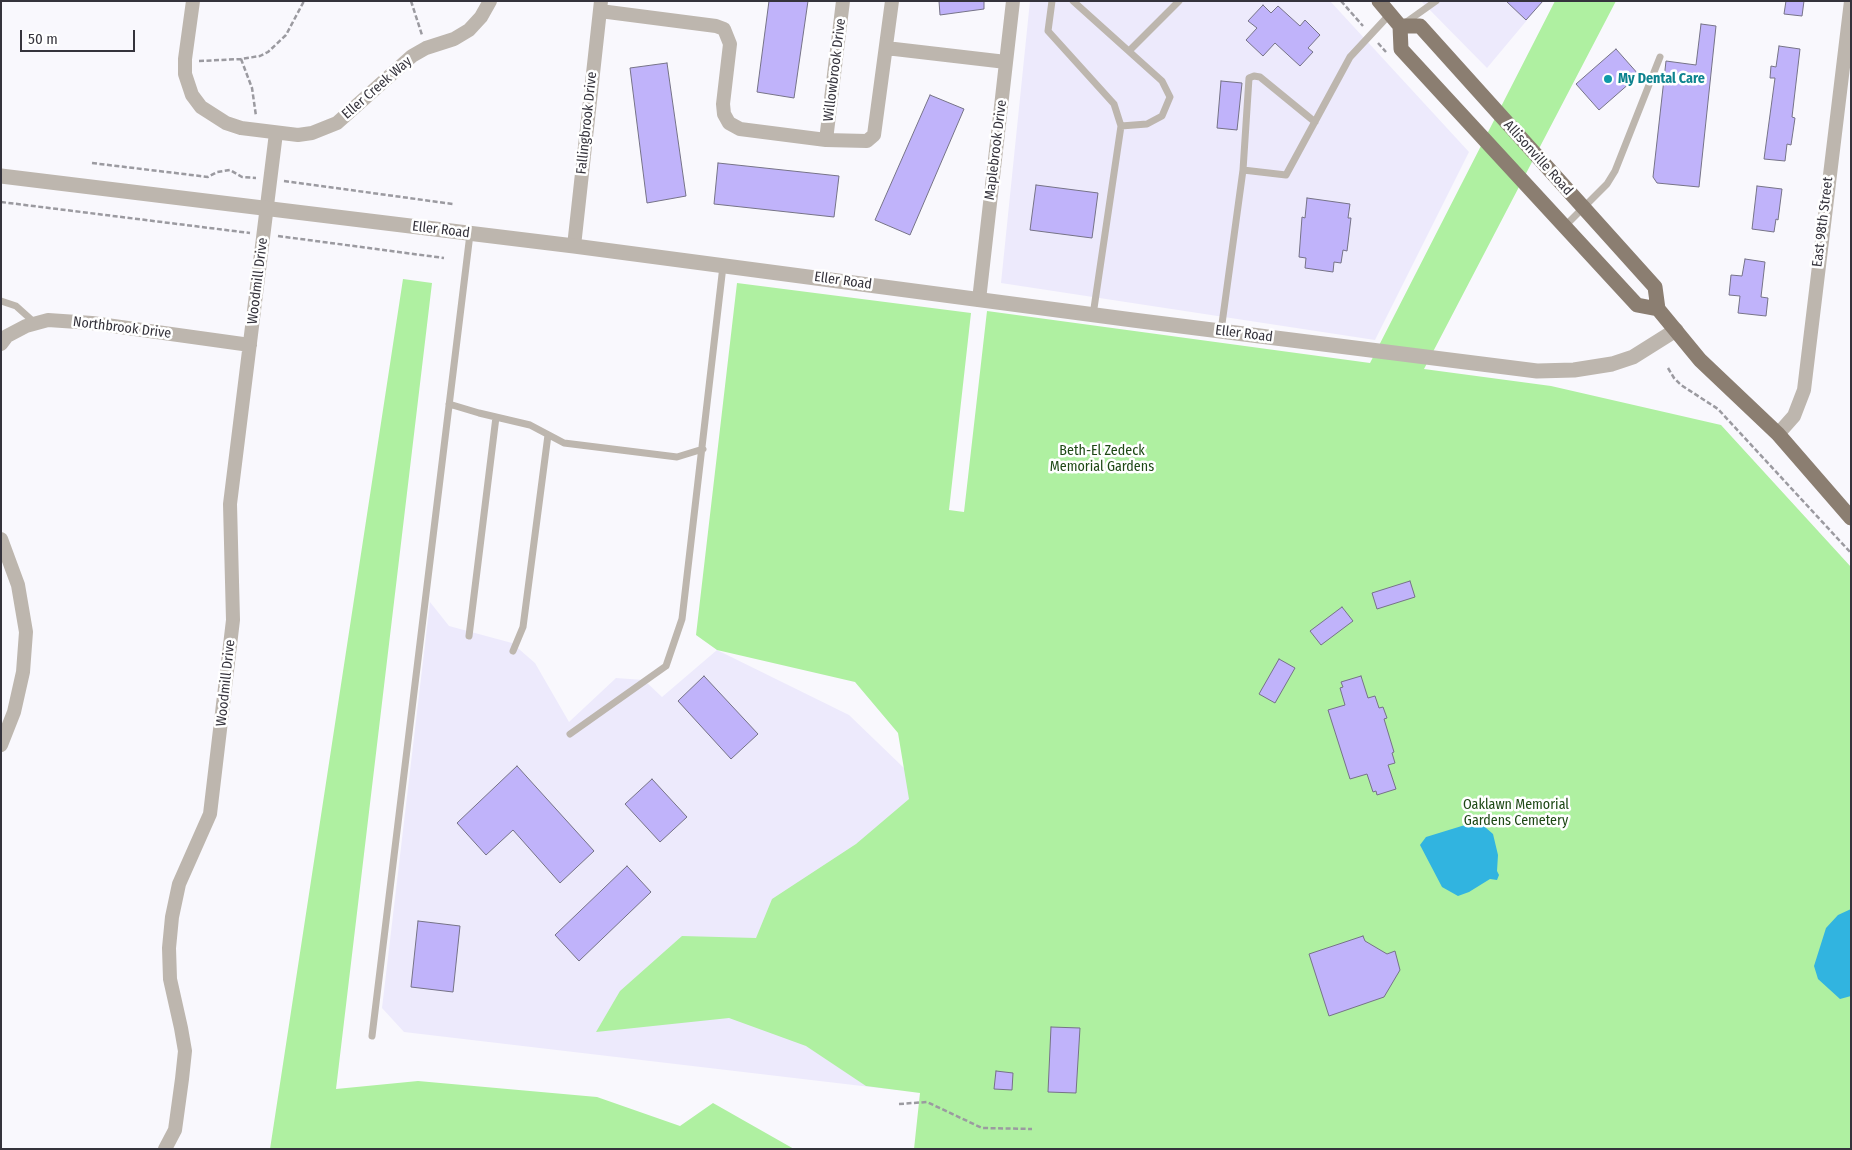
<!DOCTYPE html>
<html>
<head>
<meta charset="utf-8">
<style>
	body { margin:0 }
	#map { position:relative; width:1852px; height:1150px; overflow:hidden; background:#f9f8fd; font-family:"Fira Sans Condensed",sans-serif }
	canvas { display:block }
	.frame { position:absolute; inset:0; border:2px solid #35333c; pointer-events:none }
	.scale { position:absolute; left:20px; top:30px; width:115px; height:22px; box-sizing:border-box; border:2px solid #35333c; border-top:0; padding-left:6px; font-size:15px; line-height:18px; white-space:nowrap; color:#35333c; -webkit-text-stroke:4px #fff; paint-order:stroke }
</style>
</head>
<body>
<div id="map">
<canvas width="1852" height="1150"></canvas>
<div class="frame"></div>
<div class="scale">50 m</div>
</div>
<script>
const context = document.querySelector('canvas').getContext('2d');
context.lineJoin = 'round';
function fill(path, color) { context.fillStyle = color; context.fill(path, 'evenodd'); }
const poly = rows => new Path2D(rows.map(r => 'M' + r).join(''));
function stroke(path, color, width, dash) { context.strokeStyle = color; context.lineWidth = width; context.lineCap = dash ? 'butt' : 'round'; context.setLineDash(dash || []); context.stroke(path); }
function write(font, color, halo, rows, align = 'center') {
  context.font = font + ' "Fira Sans Condensed",sans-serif'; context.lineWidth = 5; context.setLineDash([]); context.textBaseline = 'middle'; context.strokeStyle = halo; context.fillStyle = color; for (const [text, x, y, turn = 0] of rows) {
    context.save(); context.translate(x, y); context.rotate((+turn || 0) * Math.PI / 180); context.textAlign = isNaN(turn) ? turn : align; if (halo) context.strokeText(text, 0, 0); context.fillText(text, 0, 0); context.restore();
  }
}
const built = poly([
	[1030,1,1330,1,1469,152,1375,340,1001,283],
	[1421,1,1543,1,1487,68],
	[430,602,449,626,512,643,535,663,569,722,616,678,644,680,662,697,717,650,849,715,931,794,896,1090,404,1032,382,1008]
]);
const green = poly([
	[1555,1,1616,1,1424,369,1551,386,1721,425,1851,567,1851,1149,914,1149,920,1093,866,1086,806,1046,729,1018,596,1032,620,991,682,936,756,938,772,899,856,844,909,799,898,733,855,682,717,650,696,635,737,283,971,313,949,510,964,512,987,311,1370,363],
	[403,279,432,283,336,1089,418,1081,597,1097,680,1126,713,1103,794,1149,270,1149]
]);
const water = poly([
	[1478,821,1493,834,1498,855,1497,871,1499,875,1497,880,1490,879,1469,892,1458,896,1442,887,1420,845,1426,837],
	[1851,909,1851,996,1840,999,1818,979,1814,966,1826,928,1838,915]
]);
const building = poly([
	[769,1,808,1,794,98,757,92,769,1],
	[939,1,984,1,984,9,940,15,939,1],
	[1506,1,1543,1,1526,20,1506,1],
	[1786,1,1804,1,1802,16,1784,14,1786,1],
	[1263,5,1271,13,1278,6,1300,26,1305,20,1320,35,1308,48,1313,52,1300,66,1275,43,1263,56,1246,40,1257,28,1248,21,1263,5],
	[1701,24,1716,26,1699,187,1657,183,1653,177,1666,61,1696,65,1701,24],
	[1779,46,1800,49,1792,117,1795,118,1791,145,1787,144,1785,161,1764,159,1775,78,1770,78,1771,66,1776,67,1779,46],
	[1616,49,1639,75,1599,110,1576,84,1616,49],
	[667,63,686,196,647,203,630,68,667,63],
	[1221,81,1242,83,1237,130,1217,128,1221,81],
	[930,95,964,109,910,235,875,220,930,95],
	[718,163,839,176,834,217,714,204,718,163],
	[1036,185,1098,193,1092,238,1030,230,1036,185],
	[1757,186,1782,189,1778,220,1776,219,1774,232,1752,229,1757,186],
	[1307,198,1350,204,1348,218,1351,218,1347,251,1343,250,1341,263,1334,262,1333,272,1305,268,1306,258,1299,257,1302,217,1305,218,1307,198],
	[1745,259,1765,262,1761,297,1768,298,1766,316,1738,313,1740,296,1729,295,1731,275,1742,276,1745,259],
	[1410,581,1415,597,1377,609,1372,593,1410,581],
	[1342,607,1353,621,1321,645,1310,631,1342,607],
	[1279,659,1295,668,1275,703,1259,694,1279,659],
	[704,676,758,734,731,759,678,701,704,676],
	[1361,676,1368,698,1375,696,1379,708,1383,707,1387,718,1384,719,1394,752,1392,753,1395,763,1388,765,1396,789,1377,795,1376,791,1373,792,1367,774,1350,779,1328,710,1345,705,1340,688,1343,687,1341,682,1361,676],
	[517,766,594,851,560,883,513,830,486,855,457,823,517,766],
	[652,779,687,817,660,842,625,804,652,779],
	[627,866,651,892,579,961,555,935,627,866],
	[418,921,460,926,453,992,411,987,418,921],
	[1363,936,1365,941,1387,954,1395,951,1400,970,1384,997,1329,1016,1309,954,1363,936],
	[1051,1027,1080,1028,1076,1093,1048,1092,1051,1027],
	[996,1071,1013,1073,1012,1090,994,1089,996,1071]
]);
const path = poly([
	[411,1,422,35],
	[1341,1,1363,26],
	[1378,43,1386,52],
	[241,59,252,88,256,116],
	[199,61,241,59,260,56,268,52,286,35,304,1],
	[92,163,200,176,208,177,217,172,230,170,242,177,256,178],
	[284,181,453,204],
	[1,202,250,233],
	[278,236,444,258],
	[1668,368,1674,378,1681,385,1718,409,1851,553],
	[899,1104,927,1102,982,1128,1032,1129]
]);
const service = poly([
	[1052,1,1048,31,1114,104,1121,126,1093,315],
	[1073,1,1162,81,1170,97,1162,116,1147,124,1121,126],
	[1405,23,1436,1],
	[1129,51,1179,1],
	[1243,170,1249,78,1254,76,1260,77,1315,122],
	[1565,226,1607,184,1615,171,1660,57],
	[1,301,16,306,35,323],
	[1221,331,1243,170,1286,175,1350,57,1390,14],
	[449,404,479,413,530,425,564,443,677,457,703,449],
	[469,636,496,417],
	[513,651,523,627,548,435],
	[570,734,666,666,682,619,723,266],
	[372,1036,470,234]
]);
const minor = poly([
	[193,1,185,59,185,74,192,95,201,107,226,123,241,128,298,135,312,133,337,123,412,56,426,48,454,39,469,30,481,17,490,1],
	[600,11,716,26,724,29,730,44,723,104,724,114,729,123,740,129,826,140,867,141,874,135,892,1],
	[886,48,1006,62],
	[826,140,843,1],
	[574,246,601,1],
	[979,300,1013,1],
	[1,344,7,336,26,326,48,320,92,323,250,345],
	[1778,434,1794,416,1804,390,1851,1],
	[1,539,18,585,26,632,23,672,14,712,1,745],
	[165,1149,175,1130,182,1079,185,1051,181,1028,170,979,169,948,172,917,179,884,210,814,233,620,230,504,276,133]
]);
const tertiary = poly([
	[1,176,574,246,1133,320,1537,371,1574,370,1612,364,1633,357,1676,330]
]);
const primary = poly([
	[1379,1,1400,26,1401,49,1637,305,1658,309],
	[1400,26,1420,26,1655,287,1658,309,1700,360,1778,434,1851,518]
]);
const markers = [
	[1608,79,5,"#0f9aa8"]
];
const streetNames = [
	["Willowbrook Drive",835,70,-83],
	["Eller Creek Way",377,88,-41],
	["Fallingbrook Drive",587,123,-84],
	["Maplebrook Drive",996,150,-83],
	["Allisonville Road",1538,158,48],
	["East 98th Street",1823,222,-83],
	["Eller Road",441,230,7],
	["Woodmill Drive",258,281,-83],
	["Eller Road",843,281,8],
	["Northbrook Drive",122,328,7],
	["Eller Road",1244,334,7],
	["Woodmill Drive",226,683,-84]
];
const cultureNames = [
	["My Dental Care",1618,79]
];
const parkNames = [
	["Beth-El Zedeck",1102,451],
	["Memorial Gardens",1102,467],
	["Oaklawn Memorial",1516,805],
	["Gardens Cemetery",1516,821]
];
fill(built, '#edeafc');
fill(green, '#aff0a1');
fill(water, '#31b4e0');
fill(building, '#c0b3fa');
stroke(building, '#767387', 1);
stroke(path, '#9b9aa0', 2.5, [5, 2.5]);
stroke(service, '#bdb6ae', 7);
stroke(minor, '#bdb6ae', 14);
stroke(tertiary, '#bdb6ae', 15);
stroke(primary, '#8b7e71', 15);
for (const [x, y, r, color] of markers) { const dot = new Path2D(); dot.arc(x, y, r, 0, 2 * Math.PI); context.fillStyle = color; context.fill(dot); stroke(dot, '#fff', 2); }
write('14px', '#35333c', '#fff', streetNames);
write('bold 14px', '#0d838f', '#fff', cultureNames, 'left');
write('14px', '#1e4815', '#fff', parkNames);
</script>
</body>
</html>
